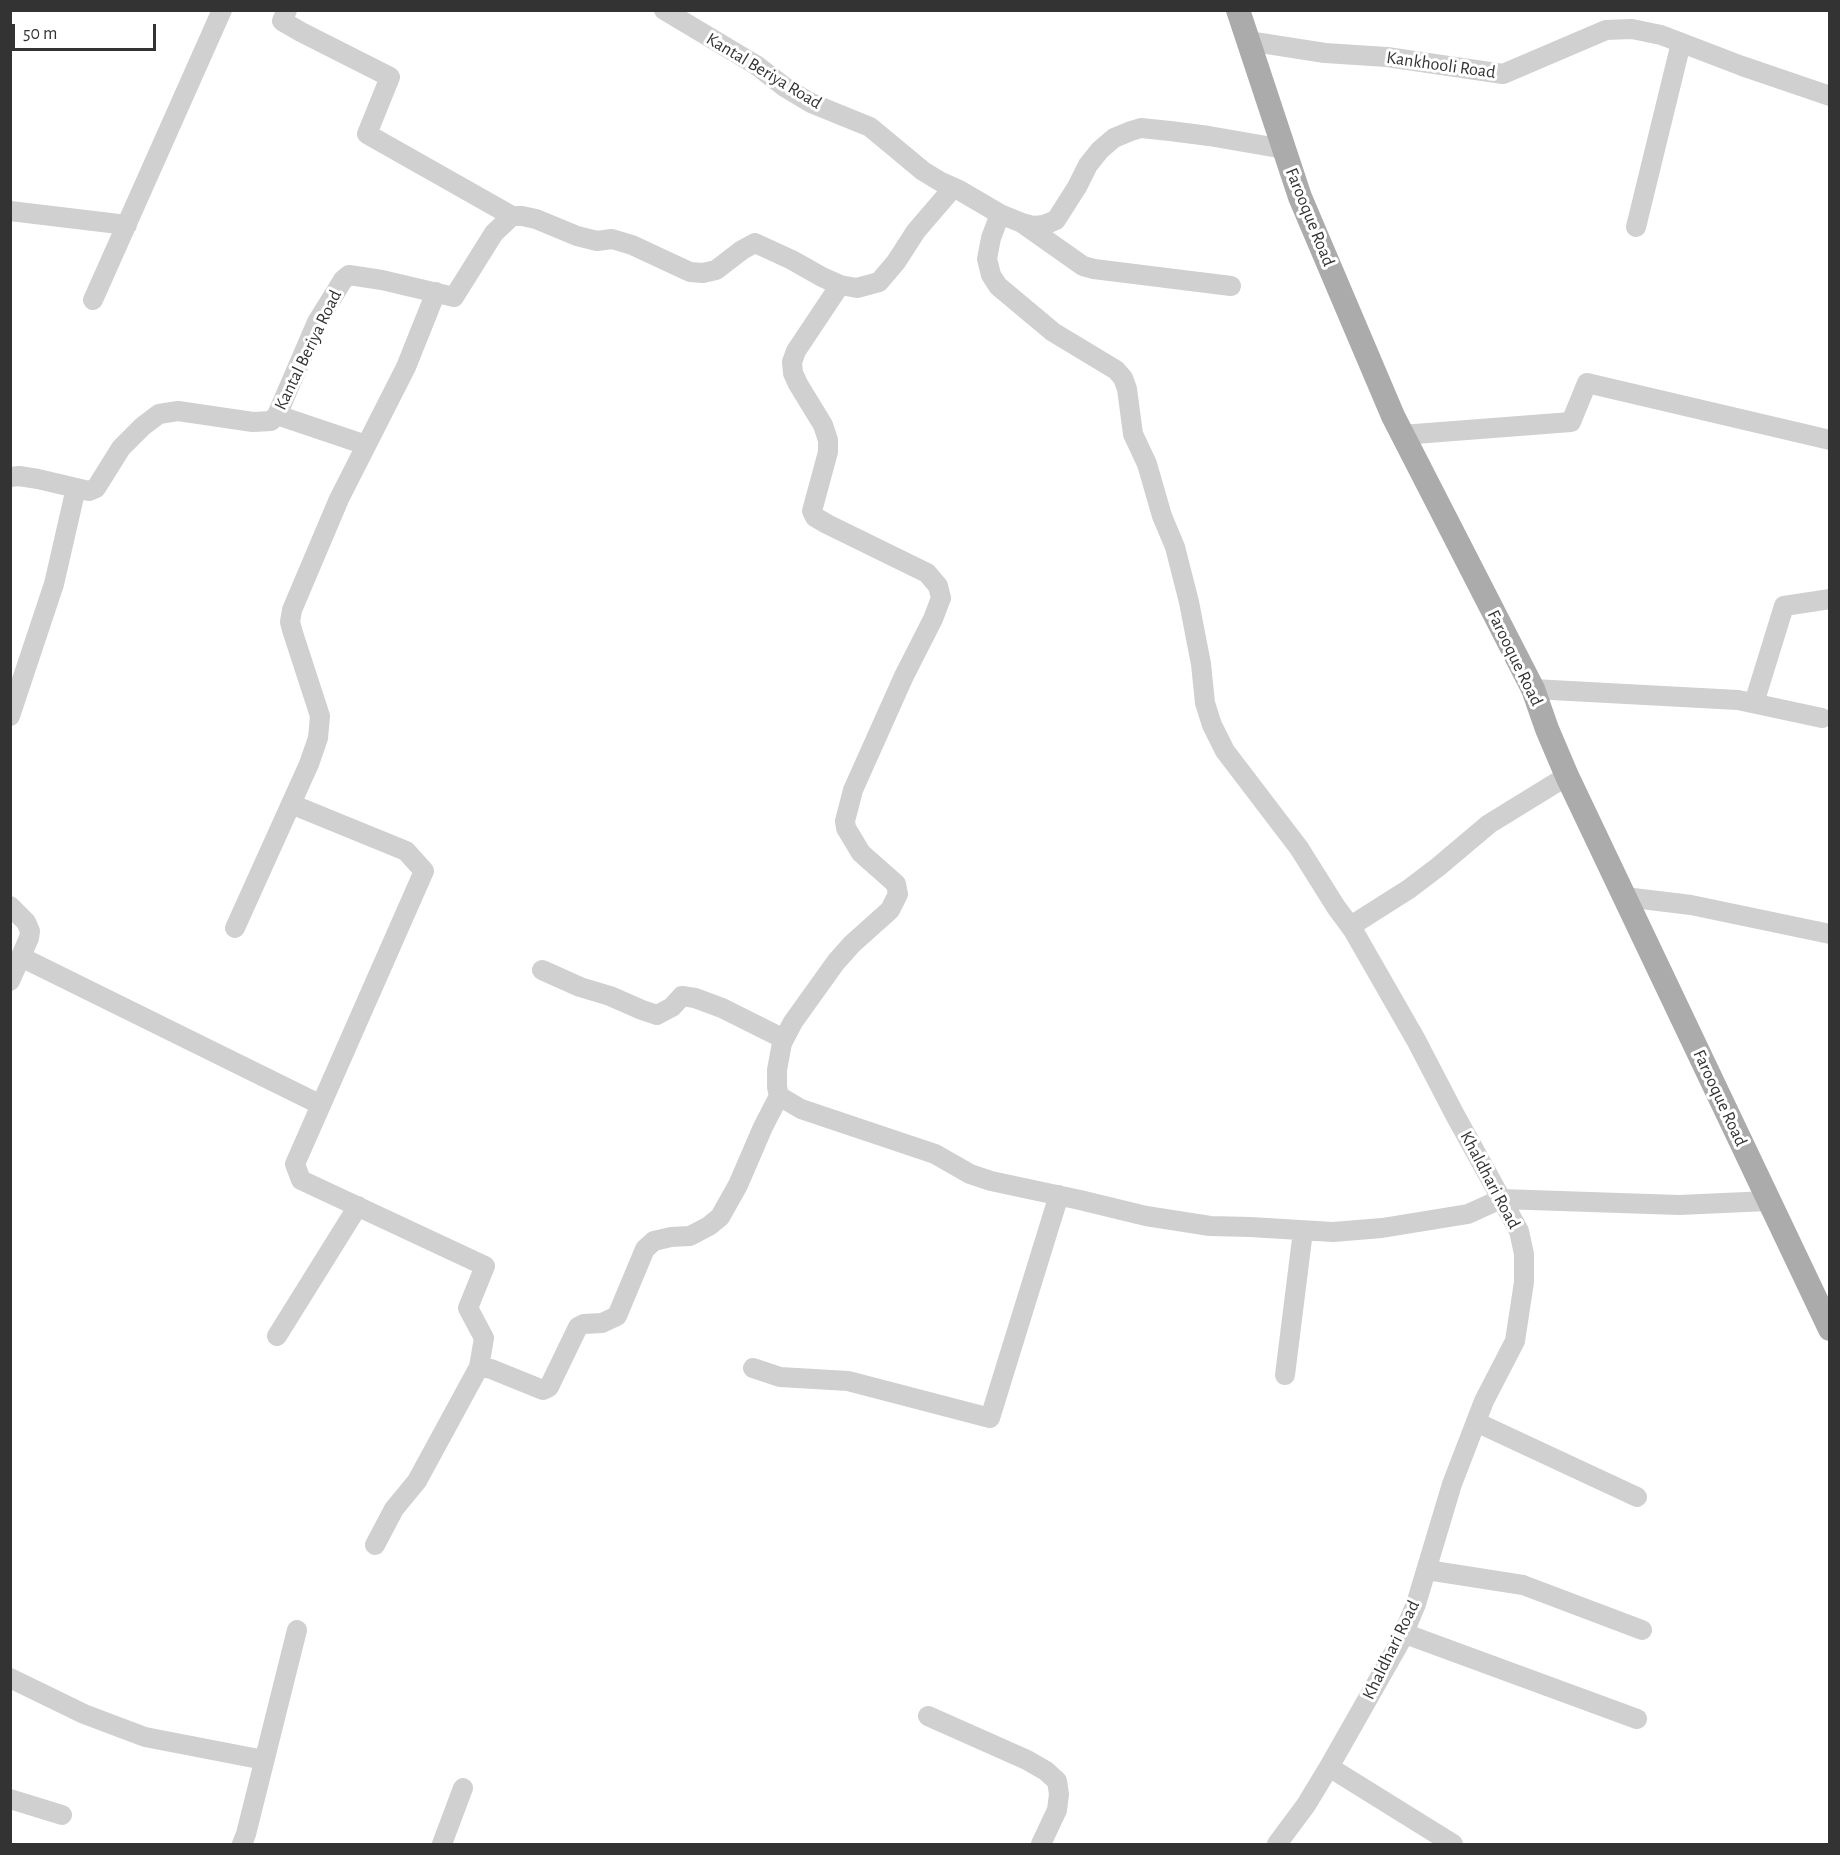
<!DOCTYPE html>
<html>
<head>
<meta charset="utf-8">
<style>
	body { margin:0 }
	#map { position:relative; width:1840px; height:1855px; overflow:hidden; background:#fff; font-family:"Alegreya Sans",sans-serif }
	canvas { display:block }
	.frame { position:absolute; inset:0; border:12px solid #333; pointer-events:none }
	.scale { position:absolute; left:12px; top:24px; width:144px; height:27px; box-sizing:border-box; border:3px solid #333; border-top:0; padding-left:8px; font-size:18px; line-height:21px; white-space:nowrap; color:#333; -webkit-text-stroke:4px #fff; paint-order:stroke }
</style>
</head>
<body>
<div id="map">
<canvas width="1840" height="1855"></canvas>
<div class="frame"></div>
<div class="scale">50 m</div>
</div>
<script>
const context = document.querySelector('canvas').getContext('2d');
context.lineJoin = 'round';
const poly = rows => new Path2D(rows.map(r => 'M' + r).join(''));
function stroke(path, color, width, dash) { context.strokeStyle = color; context.lineWidth = width; context.lineCap = dash ? 'butt' : 'round'; context.setLineDash(dash || []); context.stroke(path); }
function write(font, color, halo, rows, align = 'center') {
  context.font = font + ' "Alegreya Sans",sans-serif'; context.lineWidth = 6; context.setLineDash([]); context.textBaseline = 'middle'; context.strokeStyle = halo; context.fillStyle = color; for (const [text, x, y, turn = 0] of rows) {
    context.save(); context.translate(x, y); context.rotate((+turn || 0) * Math.PI / 180); context.textAlign = isNaN(turn) ? turn : align; if (halo) context.strokeText(text, 0, 0); context.fillText(text, 0, 0); context.restore();
  }
}
const minor = poly([
	[287,10,282,21,301,32,390,77,367,134,512,216],
	[664,10,756,65,786,88,811,103,870,127,923,171,941,182,959,190,1000,214,1022,223,1033,226,1044,225,1056,220,1077,187,1088,165,1100,150,1114,138,1131,131,1141,128,1170,131,1209,136,1284,149],
	[1248,41,1325,53,1387,57,1503,74,1606,30,1632,29,1661,35,1742,66,1830,96],
	[10,211,127,225],
	[1000,214,991,238,987,259,991,275,998,286,1053,332,1116,370,1123,378,1127,389,1133,434,1147,464,1162,516,1175,547,1189,602,1201,664,1205,703,1212,725,1225,751,1299,848,1336,907,1353,930],
	[1022,223,1083,266,1094,269,1231,286],
	[1636,227,1681,43],
	[840,285,796,351,792,362,793,373,798,384,823,425,828,440,828,452,812,511,815,517,827,524,927,573,938,586,941,598,933,619,904,676,853,790,845,821,846,828,861,853,896,884,898,894,890,910,852,944,836,962,793,1022,782,1043,777,1070,777,1087,779,1096,801,1109,935,1154,970,1174,991,1181,1080,1200,1146,1216,1210,1226,1250,1227,1333,1232,1382,1228,1468,1214,1501,1199,1679,1205,1768,1201],
	[93,300,222,10],
	[277,415,366,445],
	[1402,435,1571,422,1587,383,1830,440],
	[10,477,19,476,38,479,89,491,96,488,121,448,143,426,159,414,178,411,253,422,271,421,277,415,317,322,343,280,349,275,382,280,454,297,494,233,512,216,522,216,536,219,577,236,597,241,612,239,632,245,690,272,703,273,716,270,742,250,755,243,792,260,822,277,840,285,857,288,879,282,896,262,916,231,953,188],
	[1533,689,1738,700,1822,718],
	[1754,703,1784,606,1830,599],
	[10,716,54,584,76,488],
	[291,804,406,851,424,871,295,1164,301,1180,485,1266,468,1308,484,1338,479,1367],
	[1625,897,1691,905,1830,934],
	[10,906,26,922,30,931,29,938,10,981],
	[235,928,309,764,318,738,320,716,293,633,290,622,292,610,339,499,406,367,436,292],
	[21,957,321,1105],
	[542,970,580,987,610,996,642,1010,657,1015,672,1007,682,996,695,998,722,1008,784,1039],
	[277,1336,358,1206],
	[753,1368,780,1377,848,1381,990,1418,1059,1195],
	[1285,1375,1303,1231],
	[1476,1422,1637,1497],
	[375,1545,394,1509,417,1481,479,1367,491,1369,543,1390,549,1387,578,1327,584,1324,602,1323,617,1316,645,1249,654,1241,671,1237,690,1236,709,1226,720,1217,738,1185,763,1127,779,1096],
	[1427,1570,1523,1585,1642,1630],
	[1403,1633,1637,1719],
	[10,1678,84,1714,145,1737,264,1760],
	[928,1716,1027,1760,1046,1771,1057,1781,1059,1794,1057,1810,1041,1844],
	[1329,1767,1453,1844],
	[10,1799,62,1815],
	[242,1844,246,1834,297,1630],
	[442,1844,463,1788],
	[1277,1844,1306,1805,1329,1767,1400,1642,1416,1604,1452,1484,1484,1401,1515,1341,1524,1282,1524,1254,1519,1231,1455,1115,1416,1040,1353,930,1357,922,1409,889,1438,867,1489,824,1567,776]
]);
const major = poly([
	[1238,10,1300,197,1393,416,1533,689,1547,729,1567,776,1830,1329]
]);
const streetNames = [
	["Kankhooli Road",1441,65,8],
	["Kantal Beriya Road",764,71,31],
	["Farooque Road",1310,217,68],
	["Kantal Beriya Road",308,350,-64],
	["Farooque Road",1515,658,64],
	["Farooque Road",1720,1098,65],
	["Khaldhari Road",1490,1180,62],
	["Khaldhari Road",1391,1650,-64]
];
stroke(minor, '#d0d0d0', 20);
stroke(major, '#ababab', 24);
write('18px', '#333', '#fff', streetNames);
</script>
</body>
</html>
